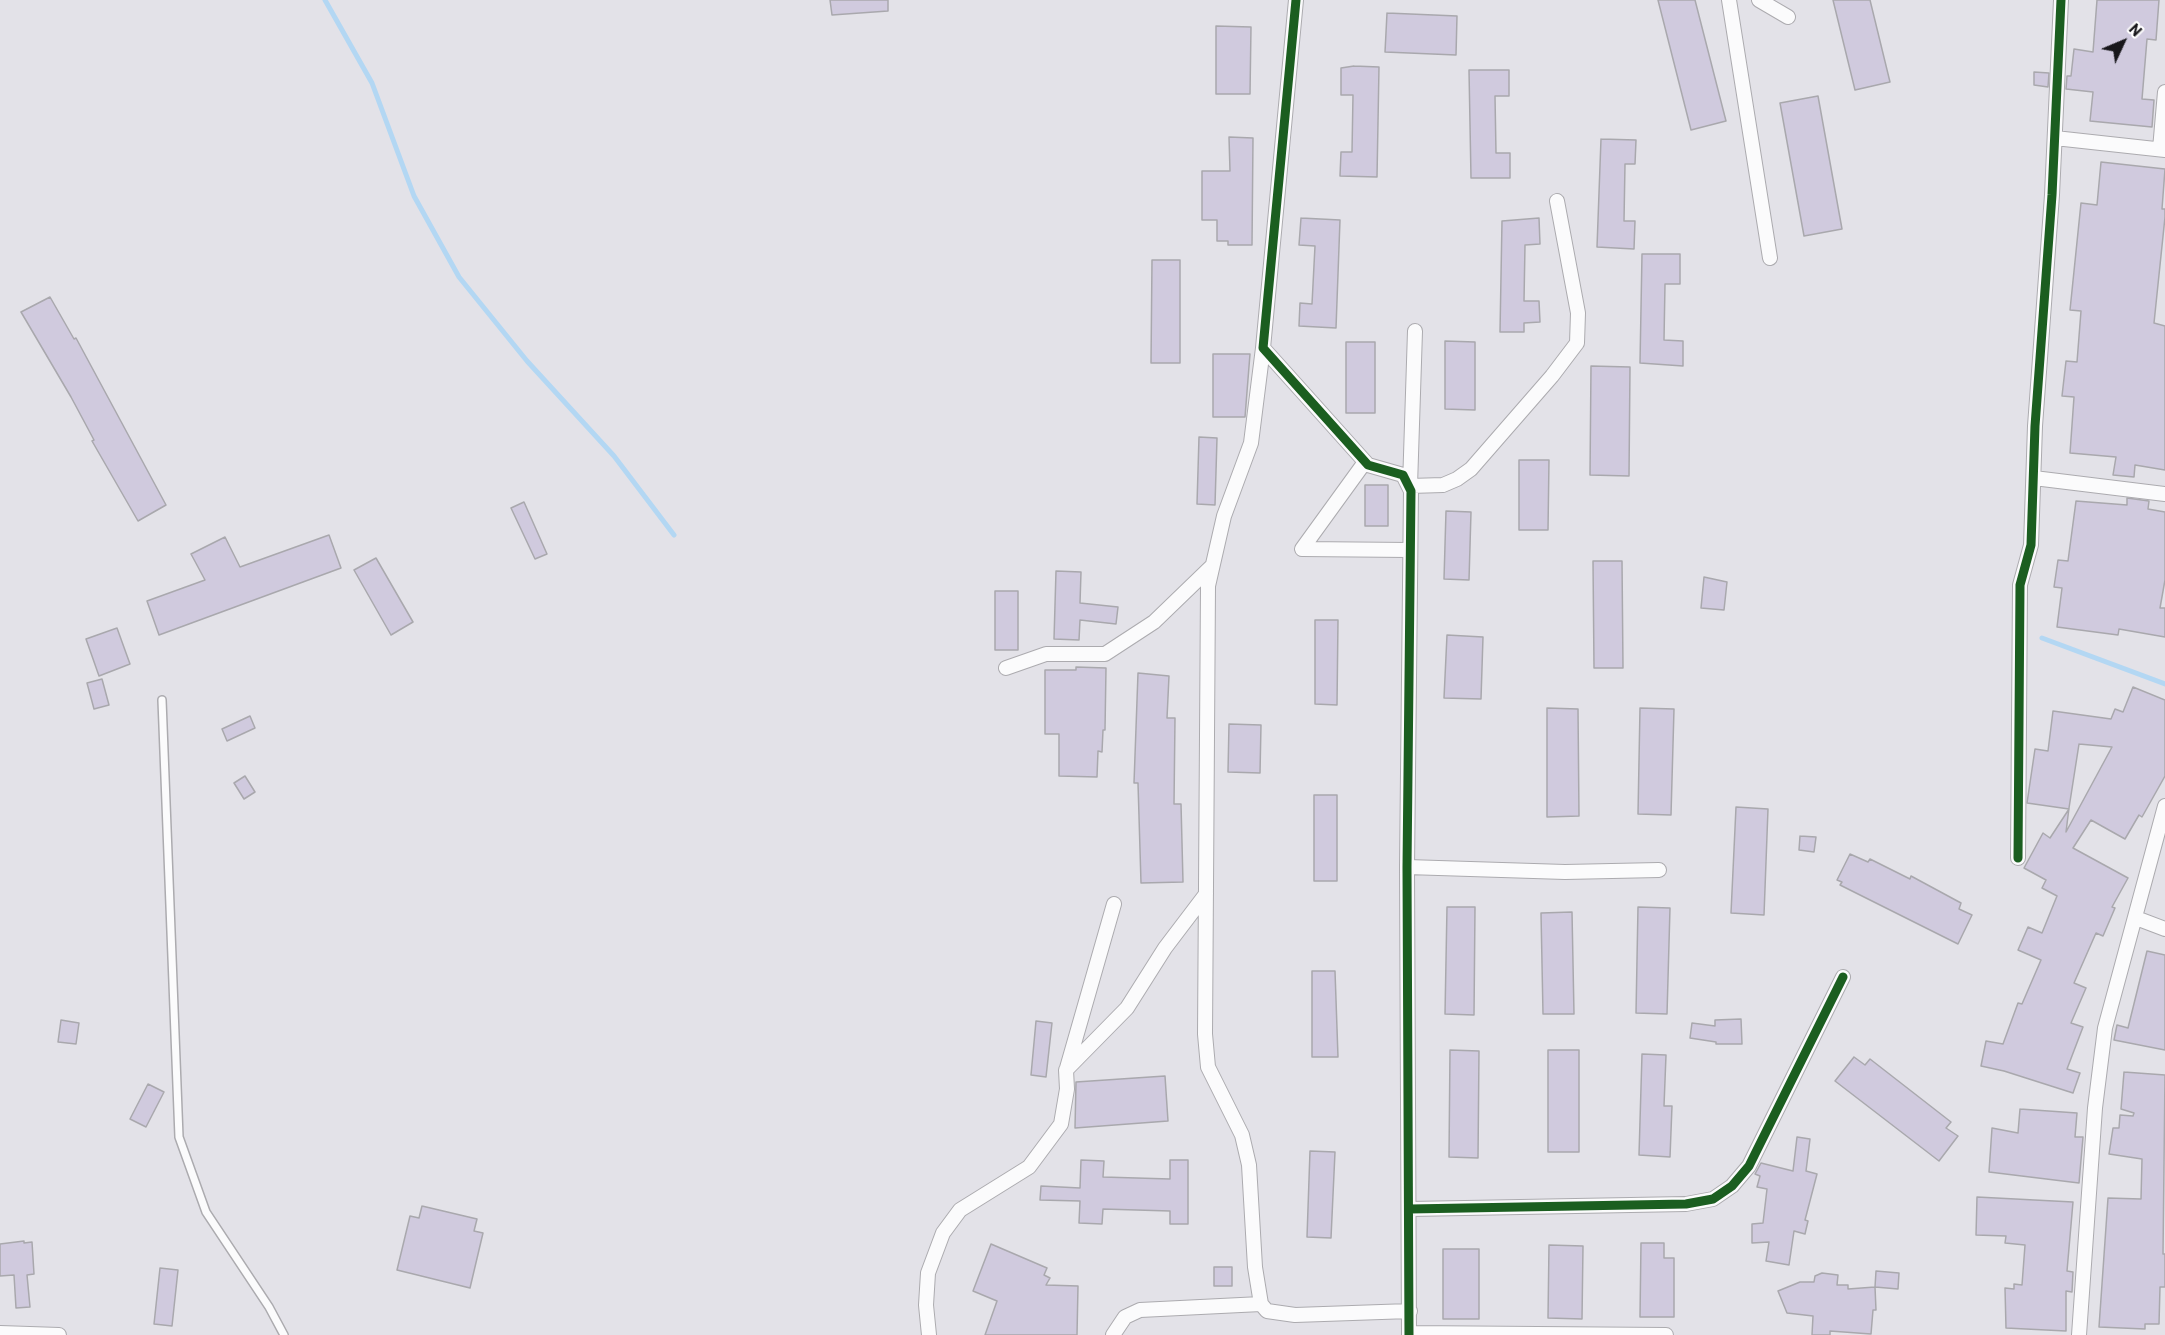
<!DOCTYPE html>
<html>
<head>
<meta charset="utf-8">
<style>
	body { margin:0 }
	#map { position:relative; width:2165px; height:1335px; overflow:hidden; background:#e3e2e8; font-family:Barlow,sans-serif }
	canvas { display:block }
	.north { position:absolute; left:2093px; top:12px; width:60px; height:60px; -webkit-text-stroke:4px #fff; paint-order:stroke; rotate:46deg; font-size:16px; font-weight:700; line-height:24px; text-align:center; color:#18171b }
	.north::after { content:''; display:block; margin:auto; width:21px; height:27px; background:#18171b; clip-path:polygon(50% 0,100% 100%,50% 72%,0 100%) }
</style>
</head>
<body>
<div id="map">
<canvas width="2165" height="1335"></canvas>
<div class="north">N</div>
</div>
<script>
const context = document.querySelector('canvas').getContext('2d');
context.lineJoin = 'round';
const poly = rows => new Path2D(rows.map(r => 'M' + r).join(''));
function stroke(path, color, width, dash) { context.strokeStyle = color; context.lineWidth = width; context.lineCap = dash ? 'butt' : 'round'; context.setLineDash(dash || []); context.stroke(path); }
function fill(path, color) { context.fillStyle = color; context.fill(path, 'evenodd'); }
const stream = poly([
	[325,0,372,83,414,196,459,277,527,361,614,456,674,535],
	[2042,638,2165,684]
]);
const building = poly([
	[830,0,888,0,888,11,832,15,830,0],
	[1658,0,1695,0,1726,121,1691,130,1658,0],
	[1833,0,1870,0,1890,82,1855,90,1833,0],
	[2097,0,2159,0,2156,40,2147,39,2142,99,2154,100,2152,127,2090,121,2093,92,2066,89,2067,76,2071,76,2074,49,2093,52,2097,0],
	[1387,13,1457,16,1456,55,1385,52,1387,13],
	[1216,26,1251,27,1250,94,1216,94,1216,26],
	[1354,66,1379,67,1377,177,1340,176,1341,152,1352,152,1353,95,1341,95,1341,68,1354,66],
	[1469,70,1509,70,1509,96,1495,96,1496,153,1510,153,1510,178,1471,178,1469,70],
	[2034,72,2049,73,2048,87,2034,85,2034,72],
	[1818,96,1842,229,1804,236,1780,103,1818,96],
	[1229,137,1253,138,1252,245,1228,245,1228,241,1217,241,1217,220,1202,220,1202,171,1230,171,1229,137],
	[1601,139,1636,140,1635,164,1625,164,1624,221,1635,221,1634,249,1597,247,1601,139],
	[2101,162,2165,169,2162,209,2165,209,2165,217,2154,323,2165,326,2165,470,2135,465,2134,477,2113,475,2116,457,2070,453,2074,397,2062,396,2066,361,2077,362,2081,311,2070,310,2081,203,2097,205,2101,162],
	[1301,218,1340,220,1336,328,1299,326,1300,303,1312,304,1315,246,1299,245,1301,218],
	[1539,218,1540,244,1525,245,1524,301,1539,301,1540,322,1524,323,1524,332,1500,332,1502,221,1539,218],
	[1642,254,1680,254,1680,284,1665,284,1664,340,1683,341,1683,366,1640,363,1642,254],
	[1152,260,1180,260,1180,363,1151,363,1152,260],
	[50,297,74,339,76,338,166,505,138,521,92,441,94,440,71,397,21,312,50,297],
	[1445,341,1475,342,1475,410,1445,409,1445,341],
	[1346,342,1375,342,1375,413,1346,413,1346,342],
	[1213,354,1250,354,1245,417,1213,417,1213,354],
	[1591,366,1630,367,1629,476,1590,475,1591,366],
	[1199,437,1217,438,1215,505,1197,504,1199,437],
	[1519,460,1549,460,1548,530,1519,530,1519,460],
	[1365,485,1388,485,1388,526,1365,526,1365,485],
	[2127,498,2149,501,2148,509,2165,512,2165,580,2160,608,2165,608,2165,637,2119,629,2118,635,2057,627,2062,588,2054,587,2058,560,2068,561,2076,501,2127,505,2127,498],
	[524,502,547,554,535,559,511,508,524,502],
	[1446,511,1471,512,1469,580,1444,579,1446,511],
	[329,535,341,568,159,635,147,601,205,580,191,554,225,537,240,567,329,535],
	[376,558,413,622,391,635,354,570,376,558],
	[1593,561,1622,561,1623,668,1594,668,1593,561],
	[1056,571,1081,572,1080,603,1118,607,1116,624,1080,620,1079,640,1054,639,1056,571],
	[1704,577,1727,582,1724,610,1701,608,1704,577],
	[995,591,1018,591,1018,650,995,650,995,591],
	[1315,620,1338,620,1337,705,1315,704,1315,620],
	[117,628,130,664,99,676,86,639,117,628],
	[1447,635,1483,637,1481,699,1444,698,1447,635],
	[1076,667,1106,668,1105,730,1103,730,1102,752,1098,751,1097,777,1059,776,1059,734,1045,734,1045,670,1076,670,1076,667],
	[1138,673,1169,676,1167,718,1175,718,1174,804,1181,804,1183,882,1141,883,1138,783,1134,783,1138,673],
	[102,679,109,705,94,709,87,683,102,679],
	[2133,687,2165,700,2165,776,2142,817,2139,815,2125,839,2091,820,2073,848,2128,878,2112,907,2115,908,2103,936,2096,933,2074,983,2086,988,2071,1023,2083,1027,2067,1069,2080,1073,2073,1093,2004,1071,1981,1066,1986,1041,2003,1044,2018,1003,2022,1004,2041,960,2018,950,2028,927,2042,933,2057,896,2042,888,2046,880,2024,868,2043,833,2050,838,2069,809,2027,803,2035,749,2048,751,2053,711,2111,719,2115,709,2123,712,2133,687],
	[2079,744,2112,747,2066,832,2069,808,2079,744],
	[1547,708,1578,709,1579,816,1547,817,1547,708],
	[1640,708,1674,709,1671,815,1638,814,1640,708],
	[250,716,255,728,227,741,222,729,250,716],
	[1229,724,1261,725,1260,773,1228,772,1229,724],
	[245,776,255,792,244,799,234,783,245,776],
	[1314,795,1337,795,1337,881,1314,881,1314,795],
	[1736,807,1768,809,1764,915,1731,913,1736,807],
	[1800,836,1816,837,1814,852,1799,850,1800,836],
	[1850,854,1868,862,1870,859,1910,879,1911,876,1961,903,1959,909,1972,915,1958,944,1840,885,1842,882,1837,880,1850,854],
	[1447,907,1475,907,1474,1015,1445,1014,1447,907],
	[1638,907,1670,908,1667,1014,1636,1013,1638,907],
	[1572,912,1574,1014,1543,1014,1541,913,1572,912],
	[2147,951,2165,955,2165,1050,2114,1040,2117,1025,2128,1028,2147,951],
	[1312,971,1335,971,1338,1057,1312,1057,1312,971],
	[1741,1019,1742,1044,1716,1044,1716,1042,1690,1038,1692,1023,1715,1026,1715,1020,1741,1019],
	[61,1020,79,1023,76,1044,58,1042,61,1020],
	[1036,1021,1052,1023,1046,1077,1031,1075,1036,1021],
	[1450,1050,1479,1051,1478,1158,1449,1157,1450,1050],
	[1548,1050,1579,1050,1579,1152,1548,1152,1548,1050],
	[1642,1054,1666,1055,1664,1106,1672,1106,1670,1157,1639,1155,1642,1054],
	[1854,1057,1865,1065,1870,1059,1951,1122,1946,1128,1958,1136,1939,1161,1835,1081,1854,1057],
	[2124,1072,2165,1075,2163,1254,2165,1254,2165,1287,2160,1287,2159,1324,2145,1324,2145,1329,2099,1327,2108,1198,2141,1199,2142,1159,2109,1154,2113,1128,2119,1128,2120,1115,2133,1116,2134,1113,2121,1109,2124,1072],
	[1165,1076,1168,1121,1075,1128,1076,1082,1165,1076],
	[148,1084,164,1092,146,1127,130,1119,148,1084],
	[2020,1109,2077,1113,2075,1137,2083,1137,2079,1183,1989,1172,1992,1128,2018,1133,2020,1109],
	[1797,1137,1810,1139,1806,1171,1817,1174,1805,1220,1808,1221,1805,1234,1794,1231,1789,1265,1766,1261,1769,1242,1752,1243,1752,1224,1763,1223,1767,1189,1757,1187,1760,1176,1755,1174,1761,1163,1793,1171,1797,1137],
	[1310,1151,1335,1152,1331,1238,1307,1237,1310,1151],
	[1081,1160,1104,1161,1103,1177,1170,1179,1170,1160,1188,1160,1188,1224,1170,1224,1170,1211,1103,1209,1102,1224,1079,1223,1080,1201,1040,1200,1041,1186,1080,1188,1081,1160],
	[1977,1197,2073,1202,2067,1271,2073,1272,2072,1292,2066,1291,2066,1331,2006,1328,2005,1288,2014,1289,2014,1284,2022,1285,2025,1245,2005,1243,2006,1236,1976,1235,1977,1197],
	[422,1206,477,1219,474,1231,483,1233,470,1288,397,1270,410,1216,419,1218,422,1206],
	[24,1241,24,1243,32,1242,34,1274,27,1275,30,1307,16,1308,14,1275,0,1276,0,1244,24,1241],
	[1641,1243,1664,1243,1664,1258,1674,1258,1674,1317,1640,1317,1641,1243],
	[991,1244,1047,1268,1044,1275,1050,1278,1046,1285,1078,1286,1077,1335,985,1335,997,1301,973,1291,991,1244],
	[1549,1245,1583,1246,1582,1319,1548,1318,1549,1245],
	[1443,1249,1479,1249,1479,1319,1443,1319,1443,1249],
	[1214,1267,1232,1267,1232,1286,1214,1286,1214,1267],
	[160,1268,178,1270,172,1326,154,1324,160,1268],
	[1876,1271,1899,1273,1898,1289,1875,1287,1876,1271],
	[1822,1273,1838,1275,1837,1285,1848,1285,1848,1289,1875,1287,1876,1310,1873,1310,1871,1334,1830,1331,1830,1335,1812,1335,1813,1316,1787,1313,1778,1291,1800,1282,1814,1282,1815,1276,1822,1273]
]);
const lane = poly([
	[162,700,179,1137,206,1212,269,1307,284,1335]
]);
const street = poly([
	[1296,0,1263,348,1368,465,1403,475,1411,491,1407,867,1409,1335],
	[1729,0,1770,258],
	[1759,0,1788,17],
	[2055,138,2165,150],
	[2160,149,2165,92],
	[1415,331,1410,486,1443,485,1457,479,1471,469,1552,376,1577,343,1578,313,1557,201],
	[1263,348,1251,443,1224,516,1208,586,1205,1034,1208,1067,1242,1135,1249,1165,1255,1267,1261,1304,1267,1311,1295,1315,1410,1311],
	[1365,462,1302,549,1409,550],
	[2034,478,2165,494],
	[1006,668,1046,654,1105,654,1154,622,1212,566],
	[2018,858,2020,585,2031,545,2035,426,2052,195,2061,0],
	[1407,867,1565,872,1659,870],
	[2136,918,2165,929],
	[1067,1068,1114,904],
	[1410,1209,1686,1204,1713,1199,1732,1186,1749,1166,1843,977],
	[0,1333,59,1335],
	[1409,1333,1666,1335],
	[929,1335,926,1305,928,1273,943,1233,960,1210,1029,1167,1061,1124,1067,1089,1066,1070,1127,1008,1165,948,1206,894],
	[1113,1335,1125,1317,1140,1310,1261,1304],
	[2079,1335,2095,1108,2105,1028,2165,806]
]);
const cycleway = poly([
	[1296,0,1263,348,1368,465,1403,475,1411,491,1407,867,1409,1335],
	[2018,858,2020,585,2031,545,2035,426,2052,195,2061,0],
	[1410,1209,1686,1204,1713,1199,1732,1186,1749,1166,1843,977]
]);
stroke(stream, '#b3d7f3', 5);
fill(building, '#d0cade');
stroke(building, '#a9a8ad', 1.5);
stroke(lane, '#acabaf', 10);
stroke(street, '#acabaf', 16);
stroke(lane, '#fbfbfc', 7);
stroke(street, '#fbfbfc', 14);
stroke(cycleway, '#1b5e20', 9);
</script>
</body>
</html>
